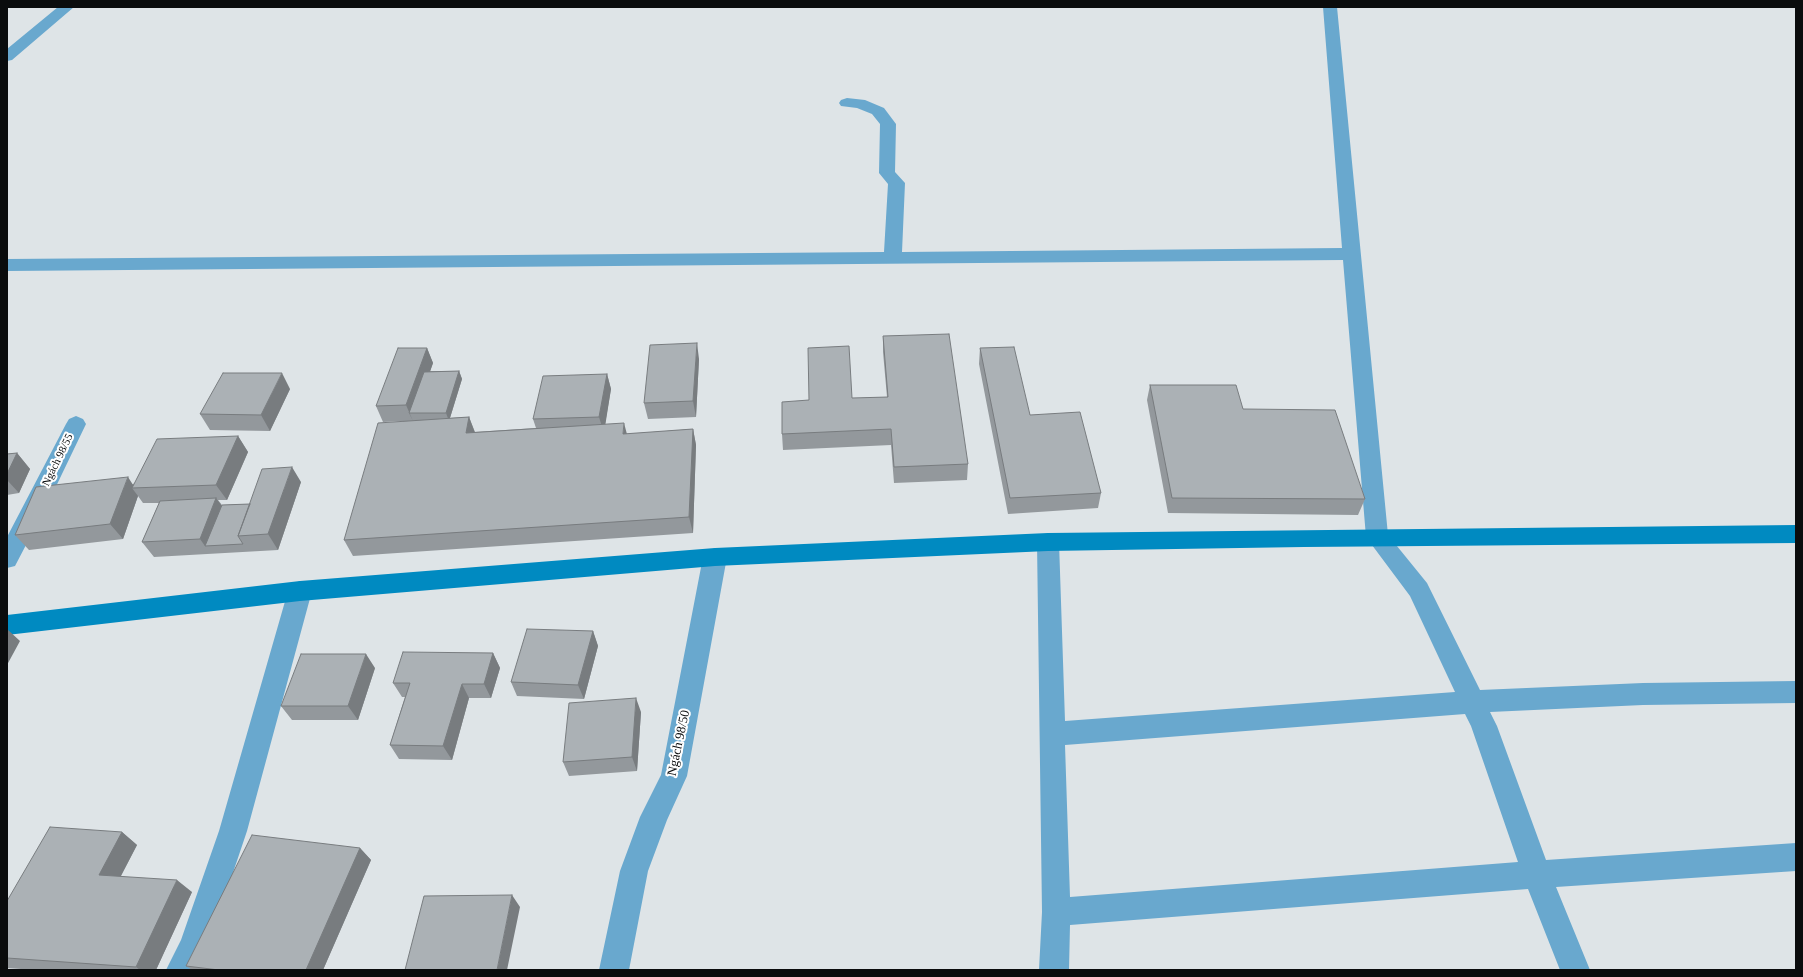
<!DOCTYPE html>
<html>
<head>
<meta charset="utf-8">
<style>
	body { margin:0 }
	#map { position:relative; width:1803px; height:977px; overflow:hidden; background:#dee4e7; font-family:Georgia,serif }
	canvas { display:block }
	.frame { position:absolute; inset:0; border:8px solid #0a0c0d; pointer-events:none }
</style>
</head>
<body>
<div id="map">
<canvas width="1803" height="977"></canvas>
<div class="frame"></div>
</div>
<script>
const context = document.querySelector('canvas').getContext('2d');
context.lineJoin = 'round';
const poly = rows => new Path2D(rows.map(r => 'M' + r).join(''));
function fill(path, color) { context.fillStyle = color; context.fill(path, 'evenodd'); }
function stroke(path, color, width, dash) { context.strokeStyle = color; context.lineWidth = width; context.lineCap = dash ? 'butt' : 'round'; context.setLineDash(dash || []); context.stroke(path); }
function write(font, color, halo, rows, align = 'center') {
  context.font = font + ' Georgia,serif'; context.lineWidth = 4; context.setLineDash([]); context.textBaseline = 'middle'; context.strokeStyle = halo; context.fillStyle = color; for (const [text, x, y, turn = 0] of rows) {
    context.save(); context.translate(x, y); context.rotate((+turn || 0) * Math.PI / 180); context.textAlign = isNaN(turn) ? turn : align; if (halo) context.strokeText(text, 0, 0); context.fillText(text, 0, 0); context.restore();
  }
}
const street = poly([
	[58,7,74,7,12,60,7,61,7,49,58,7],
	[1323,7,1337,7,1388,535,1427,583,1480,690,1643,683,1796,681,1796,703,1643,705,1490,712,1497,726,1546,860,1796,843,1796,871,1556,887,1590,970,1560,970,1528,889,1070,925,1069,970,1039,970,1042,912,1037,542,1040,536,1048,533,1056,536,1059,542,1065,721,1455,692,1410,596,1366,537,1343,260,7,271,7,259,884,252,888,184,879,173,880,124,872,114,857,108,841,106,839,103,841,100,847,98,865,100,884,108,896,124,895,172,905,183,902,252,1342,248,1323,7],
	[1465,714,1471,726,1518,862,1070,897,1065,745,1465,714],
	[76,416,83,419,86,424,49,501,15,566,7,568,7,537,66,424,69,419,76,416],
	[715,548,723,551,727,557,687,776,667,820,648,871,629,970,599,970,620,871,640,817,661,775,703,557,707,551,715,548],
	[300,581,308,584,312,591,247,831,208,947,197,970,166,970,181,940,219,831,288,591,292,584,300,581]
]);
const secondary = poly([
	[1796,525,1796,543,1304,547,1048,551,715,566,300,601,7,635,7,615,300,581,715,548,1048,533,1796,525]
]);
const wall = poly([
	[883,336,968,464,967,480,894,483,891,445,783,450,782,434,809,400,887,397,883,352],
	[427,348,433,363,430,371,459,371,462,379,450,418,469,417,475,432,536,428,533,419,607,374,611,389,605,424,627,434,693,429,696,445,693,533,353,556,344,540,403,421,383,422,376,406],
	[980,348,1030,415,1101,493,1098,508,1008,514,979,364],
	[699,359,696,417,648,419,644,403],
	[1150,385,1365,499,1358,515,1168,513,1147,400],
	[290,389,270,431,210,430,200,414],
	[238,436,248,452,227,500,218,500,222,505,250,504,301,482,278,550,154,557,142,542,159,503,143,503,138,496,123,539,29,550,15,535,133,484],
	[17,453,30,469,19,493,7,495,7,454],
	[593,631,598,646,584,699,517,696,511,682],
	[493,653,500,668,491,698,469,698,452,760,399,759,390,745,405,697,402,697,393,683],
	[375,668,358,720,292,720,281,706],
	[641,712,637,771,569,776,563,762],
	[122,832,137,845,121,876,192,892,156,970,35,970,7,968,7,901],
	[360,848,371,860,323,970,192,970,186,966]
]);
const shadedWall = poly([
	[697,343,699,359,696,417,693,401],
	[427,348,433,363,416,413,409,413,413,421,406,405],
	[459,371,462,379,449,421,446,413],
	[282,373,290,389,270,431,261,415],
	[607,374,611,389,604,433,599,417],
	[469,417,475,433,466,433],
	[624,423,628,438,623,434],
	[693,429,696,445,693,533,689,517],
	[238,436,248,452,227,500,216,485],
	[17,453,30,469,19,493,7,480,7,474],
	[292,467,301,482,278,550,268,534],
	[128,477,135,488,132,488,138,496,123,539,110,524],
	[216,498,227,513,205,546,200,539],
	[7,629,20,641,7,665],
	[593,631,598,646,584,699,578,685],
	[493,653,500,668,491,698,484,684],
	[366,654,375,668,358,720,348,706],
	[462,684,469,698,452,760,443,746],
	[636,698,641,712,637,771,632,757],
	[122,832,137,845,115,887,99,875],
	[360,848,371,860,323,970,306,970],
	[177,880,192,892,156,970,140,970,136,967],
	[512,895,520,907,507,970,497,970]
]);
const building = poly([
	[949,334,968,464,894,467,891,429,782,434,782,402,809,400,808,348,849,346,852,398,888,397,883,336,949,334],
	[697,343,693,401,644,403,650,345,697,343],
	[1014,347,1030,415,1080,412,1101,493,1010,498,980,348,1014,347],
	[398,348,427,348,406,405,376,406,398,348],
	[459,371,446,413,409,413,424,372,459,371],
	[223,373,282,373,261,415,200,414,223,373],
	[607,374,599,417,533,419,543,376,607,374],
	[1150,385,1236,385,1243,409,1335,410,1365,499,1172,498,1150,385],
	[469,417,466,433,624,423,623,434,693,429,689,517,344,540,378,423,469,417],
	[238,436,216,485,132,488,157,439,238,436],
	[17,453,7,474,7,454,17,453],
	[292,467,268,534,238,536,262,469,292,467],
	[128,477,110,524,15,535,36,487,128,477],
	[216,498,200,539,142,542,160,501,216,498],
	[250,504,238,536,243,544,205,546,222,505,250,504],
	[527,629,593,631,578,685,511,682,527,629],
	[403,652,493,653,484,684,462,684,443,746,390,745,410,683,393,683,403,652],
	[301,654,366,654,348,706,281,706,301,654],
	[636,698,632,757,563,762,569,703,636,698],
	[50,827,122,832,99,875,177,880,136,967,7,958,7,901,50,827],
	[252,835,360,848,306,970,219,970,186,966,252,835],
	[512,895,497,970,405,970,424,896,512,895]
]);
const streetNames = [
	["Ngách 98/55",58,460,-64]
];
const nearStreetnames = [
	["Ngách 98/50",679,743,-78]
];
fill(street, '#69a8ce');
fill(secondary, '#008ac1');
fill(wall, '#93989c');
fill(shadedWall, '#787c7f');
fill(building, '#abb1b5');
stroke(building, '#787c7f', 1);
write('11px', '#0a0c0d', '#fff', streetNames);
write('13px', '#0a0c0d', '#fff', nearStreetnames);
</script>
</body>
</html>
